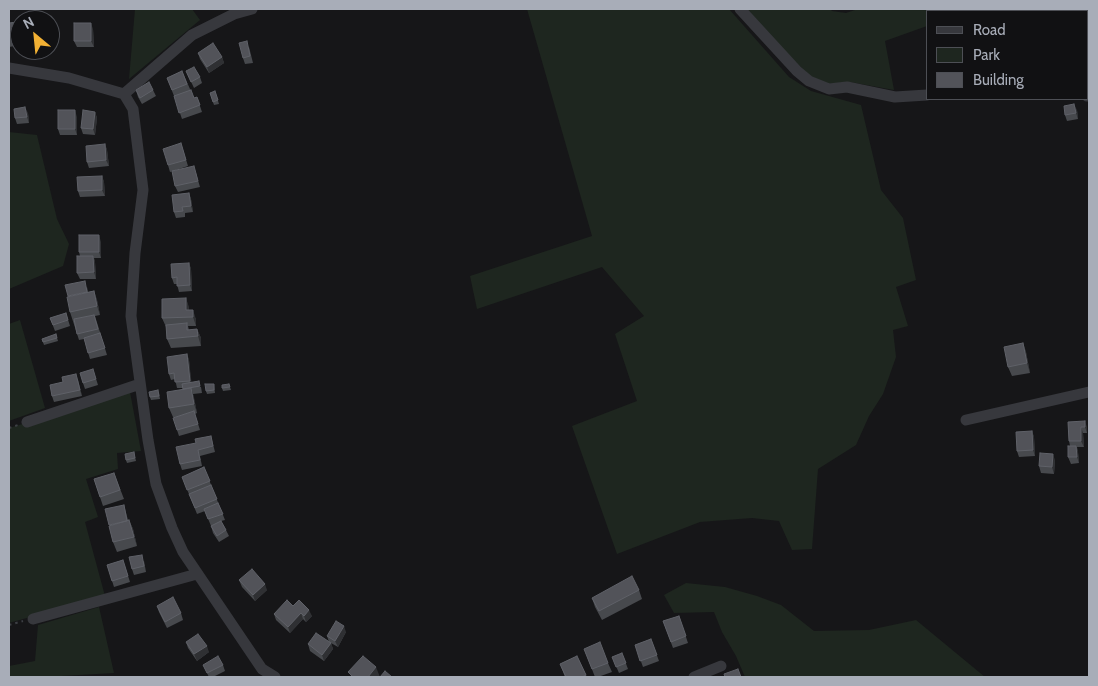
<!DOCTYPE html>
<html>
<head>
<meta charset="utf-8">
<style>
	body { margin:0 }
	#map { position:relative; width:1098px; height:686px; overflow:hidden; background:#161618; font-family:Cabin,sans-serif }
	canvas { display:block }
	.frame { position:absolute; inset:0; border:10px solid #a8adb8; pointer-events:none }
	.legend { position:absolute; left:926px; top:10px; width:162px; height:90px; box-sizing:border-box; background:#111113; border:1px solid #4d4f55; margin:0; padding:6px 9px; list-style:none; font-size:15px; color:#a8adb8 }
	.legend li { display:flex; align-items:center; gap:10px; height:25px }
	.legend b { width:25px; border:1px solid #4d4f55 }
	.north { position:absolute; left:10px; top:10px; width:50px; height:50px; box-sizing:border-box; background:#111113; border:1px solid #4d4f55; border-radius:50%; rotate:332deg; font-size:14px; font-weight:700; line-height:20px; text-align:center; color:#a8adb8 }
	.north::after { content:''; display:block; margin:auto; width:18px; height:22px; background:#f2b134; clip-path:polygon(50% 0,100% 100%,50% 72%,0 100%) }
</style>
</head>
<body>
<div id="map">
<canvas width="1098" height="686"></canvas>
<div class="frame"></div>
<ul class="legend">
<li><b style="height:6px;background:#37383d"></b>Road</li>
<li><b style="height:14px;background:#1e261f"></b>Park</li>
<li><b style="height:14px;background:#525359"></b>Building</li>
</ul>
<div class="north">N</div>
</div>
<script>
const context = document.querySelector('canvas').getContext('2d');
context.lineJoin = 'round';
function fill(path, color) { context.fillStyle = color; context.fill(path, 'evenodd'); }
const poly = rows => new Path2D(rows.map(r => 'M' + r).join(''));
function stroke(path, color, width, dash) { context.strokeStyle = color; context.lineWidth = width; context.lineCap = dash ? 'butt' : 'round'; context.setLineDash(dash || []); context.stroke(path); }
const green = poly([
	[135,9,192,9,200,20,129,79],
	[527,9,729,9,789,77,811,91,861,105,881,190,903,218,916,280,896,287,908,326,893,330,896,357,883,394,869,416,856,445,818,469,812,549,792,550,779,521,752,518,700,522,617,554,572,426,637,401,615,334,644,316,602,267,477,309,470,276,592,236],
	[747,9,830,9,832,11,846,13,858,9,966,9,965,11,927,11,927,26,885,41,894,90,850,82,827,84,815,81,779,46],
	[9,132,37,135,57,219,69,244,63,266,9,289],
	[20,320,45,408,9,421,9,324],
	[130,392,141,451,117,453,118,469,86,479,98,517,85,522,105,596,9,623,9,428],
	[686,583,725,587,757,596,781,605,814,631,869,630,916,620,985,677,745,677,736,656,722,632,714,612,674,613,664,595],
	[99,607,114,673,62,676,61,677,9,677,9,666,35,661,38,625]
]);
const path = poly([
	[9,428,18,425],
	[9,625,23,621]
]);
const minor = poly([
	[740,9,797,71,809,81,829,89,847,87,895,97,927,95],
	[9,68,69,78,124,94,133,109,143,190,135,253,131,316,148,440,156,484,172,528,183,552,262,669,275,677],
	[124,94,192,35,234,14,252,9],
	[1087,96,1089,96],
	[966,420,1089,392],
	[27,422,140,384],
	[33,619,197,574],
	[694,677,721,666]
]);
const wall = poly([
	[9,22,9,23,19,22,20,26,20,45,9,47],
	[93,29,94,47,77,47,74,41],
	[1087,45,1089,51,1089,68,1087,69],
	[249,47,253,63,245,64,243,58],
	[198,53,222,57,224,63,209,73,200,59],
	[182,71,194,98,197,97,202,112,182,119,174,96,167,78],
	[186,71,200,77,202,83,194,88],
	[136,90,153,90,156,96,142,104,138,97],
	[215,91,219,104,214,105,210,93],
	[1077,110,1078,119,1067,121,1065,115],
	[95,112,97,118,95,135,83,134,81,128],
	[28,113,29,123,17,124,15,118],
	[77,117,77,135,60,135,58,129],
	[181,143,188,166,170,172,168,165],
	[105,144,107,150,109,166,89,168,87,162],
	[196,173,200,187,178,192,175,186],
	[102,176,104,182,105,196,80,197,78,191],
	[189,193,191,199,193,212,185,213,185,217,176,218,174,212],
	[101,242,101,258,94,258,95,262,96,279,80,279,77,273,80,256,79,252],
	[189,263,191,269,192,291,179,292,177,284,174,284,172,278],
	[87,287,88,292,94,291,97,300,100,315,95,316,107,355,90,359,84,339,79,340,70,312],
	[186,298,189,310,196,319,196,326,188,326,189,330,197,329,201,338,201,346,171,348,167,339,166,327,162,318],
	[66,313,70,326,55,331,50,318],
	[56,334,58,341,44,345,42,339],
	[1023,343,1026,352,1030,373,1012,376,1008,367],
	[187,354,189,360,191,382,201,387,202,393,193,394,197,413,195,414,200,430,179,436,177,430,176,417,173,417,169,408,183,389,183,388,177,388,175,379,171,380,169,374],
	[93,369,98,385,85,389,83,383],
	[78,380,82,396,54,402,52,396],
	[214,384,215,393,207,394,206,391],
	[230,387,231,390,223,391,222,388],
	[159,393,160,399,151,400,150,397],
	[1068,422,1087,427,1087,433,1083,433,1084,447,1077,447,1078,452,1079,463,1071,464,1068,457,1070,446,1069,441],
	[1032,431,1034,437,1035,456,1019,457,1017,451],
	[211,436,215,452,200,456,202,466,182,470,180,464,196,443],
	[134,452,136,461,127,463,126,460],
	[1055,460,1054,474,1041,473,1039,466],
	[204,467,225,520,221,521,226,530,229,536,219,542,213,533,211,526,216,523,211,526,205,511,197,514,182,477],
	[114,473,124,499,103,506,94,479],
	[124,505,128,520,129,520,133,529,137,546,117,552,113,542],
	[123,560,130,582,114,587,107,565],
	[144,561,146,572,134,575,132,569],
	[239,580,267,590,255,601,242,587],
	[639,590,642,599,602,620,595,607,592,598],
	[157,606,181,613,183,620,167,628,159,612],
	[293,606,312,616,306,622,303,619,290,633,276,620,274,614],
	[679,616,688,643,673,648,663,621],
	[346,632,338,647,331,643,333,649,324,661,310,651,308,644,329,642,327,636],
	[651,639,659,661,643,667,635,645],
	[186,642,209,652,197,661,188,648],
	[584,649,608,663,612,672,598,677,595,677],
	[622,653,628,669,619,673,612,657],
	[577,656,587,677,565,677,560,664],
	[203,665,223,665,225,671,213,677,209,677]
]);
const shadedWall = poly([
	[91,23,93,29,94,47,91,41],
	[222,57,224,63,209,73,207,67],
	[1074,104,1077,110,1078,119,1076,113],
	[25,107,28,113,29,123,27,117],
	[75,110,77,117,77,135,75,129],
	[95,112,97,118,95,135,93,129],
	[105,144,107,150,109,166,106,160],
	[102,176,104,182,105,196,102,190],
	[189,193,191,199,193,212,191,206],
	[99,235,101,242,101,258,99,252],
	[93,256,95,262,96,279,94,272],
	[189,263,191,269,192,291,190,285],
	[94,291,97,300,100,315,97,306],
	[186,298,189,307,189,317,186,310],
	[193,310,196,319,196,326,193,317],
	[197,329,201,338,201,346,198,336],
	[1023,343,1026,352,1030,373,1027,363],
	[187,354,189,360,192,387,190,381],
	[76,374,78,380,82,396,80,390],
	[191,388,194,397,197,413,194,404],
	[1085,421,1087,427,1087,433,1085,427],
	[1081,427,1083,433,1084,447,1081,441],
	[1032,431,1034,437,1035,456,1033,450],
	[1076,446,1078,452,1079,463,1077,457],
	[1053,454,1055,460,1054,474,1052,467],
	[129,520,133,529,137,546,134,537],
	[265,584,267,590,255,601,253,595],
	[309,610,312,616,306,622,304,616],
	[301,613,303,619,290,633,288,627],
	[344,626,346,632,338,647,335,641],
	[331,643,333,649,324,661,322,655],
	[207,646,209,652,197,661,194,654],
	[376,667,380,677,368,677]
]);
const building = poly([
	[19,22,20,35,9,37,9,23,19,22],
	[74,23,91,23,91,41,74,41,74,23],
	[247,41,250,56,243,58,239,43,247,41],
	[213,43,222,57,207,67,198,53,213,43],
	[1087,45,1089,51,1089,61,1087,62,1087,45],
	[194,67,200,77,191,82,186,71,194,67],
	[182,71,187,84,172,90,167,78,182,71],
	[149,82,153,90,140,98,136,90,149,82],
	[191,90,194,98,197,97,200,105,179,113,174,96,191,90],
	[215,91,218,100,213,102,210,93,215,91],
	[1074,104,1076,113,1065,115,1064,106,1074,104],
	[25,107,27,117,15,118,14,109,25,107],
	[58,110,75,110,75,129,58,129,58,110],
	[83,110,95,112,93,129,81,128,83,110],
	[181,143,186,160,168,165,163,149,181,143],
	[105,144,106,160,87,162,86,146,105,144],
	[194,166,198,181,175,186,172,171,194,166],
	[102,176,102,190,78,191,77,177,102,176],
	[189,193,191,206,182,207,183,211,174,212,172,195,189,193],
	[79,235,99,235,99,252,79,252,79,235],
	[77,256,93,256,94,272,77,273,77,256],
	[189,263,190,285,177,286,177,277,172,278,171,264,189,263],
	[85,281,87,292,68,296,65,285,85,281],
	[94,291,97,306,70,312,67,297,94,291],
	[186,298,186,310,193,310,193,317,162,318,162,299,186,298],
	[66,313,68,320,53,325,50,318,66,313],
	[94,315,98,329,77,334,74,319,94,315],
	[187,323,187,330,197,329,198,336,167,339,166,325,187,323],
	[100,333,105,348,88,353,84,338,100,333],
	[56,334,57,338,43,342,42,339,56,334],
	[1023,343,1027,363,1008,367,1004,347,1023,343],
	[187,354,190,381,175,382,174,373,169,374,167,357,187,354],
	[93,369,96,379,83,383,80,373,93,369],
	[76,374,80,390,52,396,50,385,63,382,62,377,76,374],
	[199,381,200,386,183,389,182,384,199,381],
	[205,384,214,384,214,390,206,391,205,384],
	[229,384,230,387,222,388,222,385,229,384],
	[191,388,194,404,169,408,167,392,191,388],
	[158,390,159,396,150,397,149,392,158,390],
	[194,411,198,424,177,430,173,418,194,411],
	[1085,421,1085,427,1081,427,1081,441,1069,441,1068,422,1085,421],
	[1032,431,1033,450,1017,451,1016,432,1032,431],
	[211,436,213,446,198,450,200,460,180,464,176,447,196,443,195,439,211,436],
	[1068,446,1076,446,1077,457,1068,457,1068,446],
	[134,452,135,458,126,460,125,454,134,452],
	[1040,453,1053,454,1052,467,1039,466,1040,453],
	[204,467,210,481,187,490,182,477,204,467],
	[114,473,120,490,100,497,94,479,114,473],
	[211,485,217,499,195,508,189,494,211,485],
	[218,503,223,514,208,519,204,509,218,503],
	[124,505,127,521,109,525,105,509,124,505],
	[129,520,134,537,113,542,109,526,129,520],
	[221,521,226,530,217,536,211,526,221,521],
	[142,555,144,566,132,569,129,557,142,555],
	[123,560,128,576,112,581,107,565,123,560],
	[252,569,265,584,253,595,239,580,252,569],
	[632,576,639,590,599,611,592,598,632,576],
	[173,597,181,613,165,622,157,606,173,597],
	[287,600,293,606,299,600,309,610,304,616,301,613,288,627,274,614,287,600],
	[679,616,686,636,671,642,663,621,679,616],
	[336,621,344,626,335,641,327,636,336,621],
	[316,633,331,643,322,655,308,644,316,633],
	[198,634,207,646,194,654,186,642,198,634],
	[651,639,657,655,640,661,635,645,651,639],
	[600,642,608,663,592,669,584,649,600,642],
	[622,653,626,663,616,667,612,657,622,653],
	[218,656,223,665,207,673,203,665,218,656],
	[363,656,376,667,368,677,353,677,348,672,363,656],
	[577,656,586,675,582,677,566,677,560,664,577,656],
	[738,669,741,677,725,677,724,674,738,669],
	[385,671,392,677,380,677,385,671]
]);
fill(green, '#1e261f');
stroke(path, '#3d3f44', 2, [2.5, 4]);
stroke(minor, '#37383d', 11);
fill(wall, '#47494d');
fill(shadedWall, '#2f3033');
fill(building, '#525359');
stroke(building, '#5f6168', 1);
</script>
</body>
</html>
